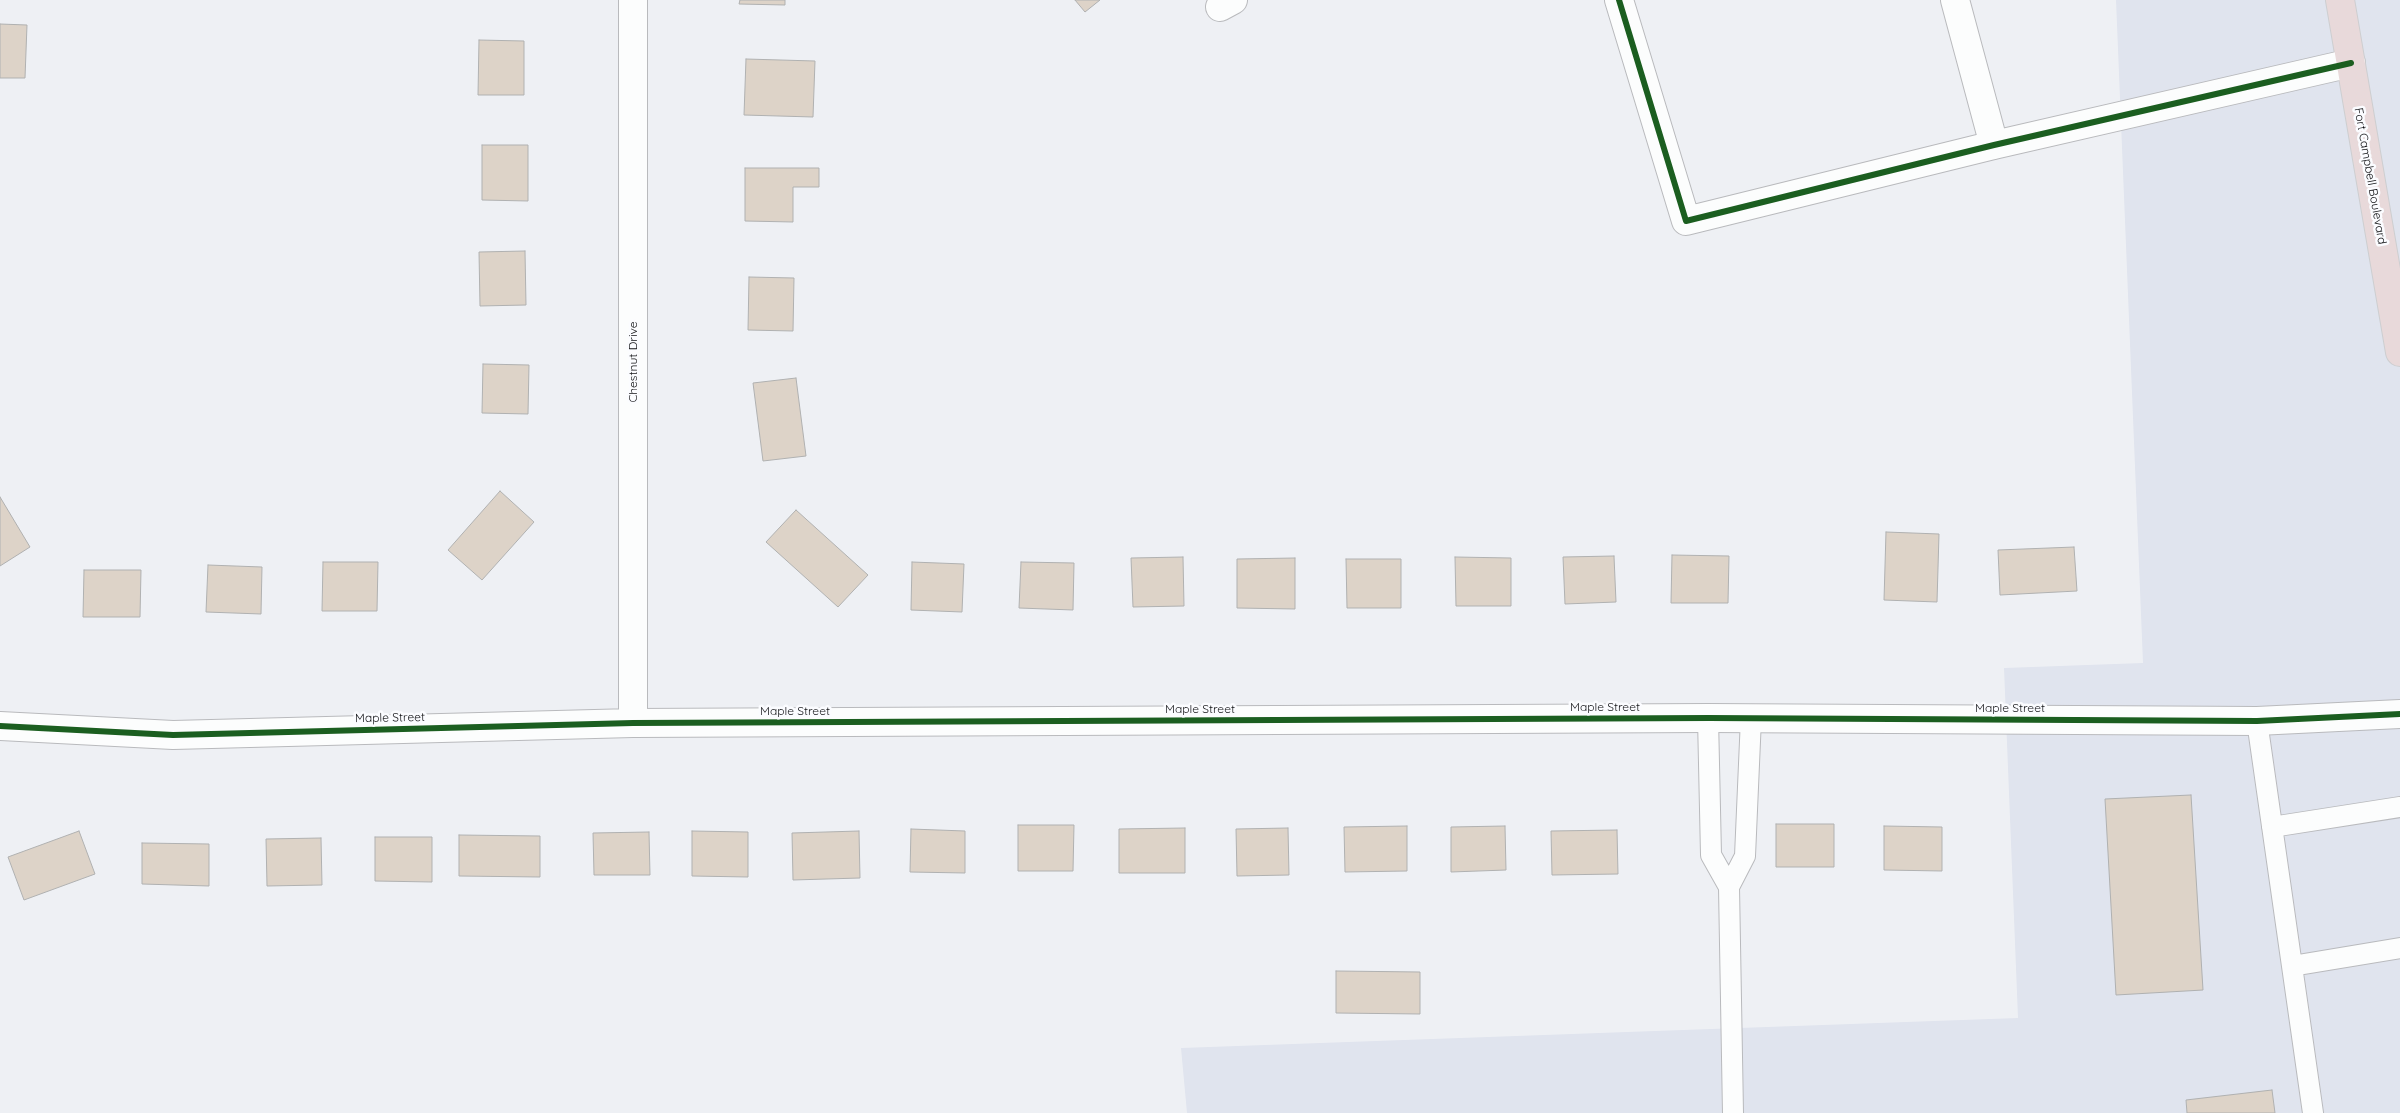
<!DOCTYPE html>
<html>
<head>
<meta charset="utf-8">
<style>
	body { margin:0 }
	canvas { display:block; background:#eef0f4 }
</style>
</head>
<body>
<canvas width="2400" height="1113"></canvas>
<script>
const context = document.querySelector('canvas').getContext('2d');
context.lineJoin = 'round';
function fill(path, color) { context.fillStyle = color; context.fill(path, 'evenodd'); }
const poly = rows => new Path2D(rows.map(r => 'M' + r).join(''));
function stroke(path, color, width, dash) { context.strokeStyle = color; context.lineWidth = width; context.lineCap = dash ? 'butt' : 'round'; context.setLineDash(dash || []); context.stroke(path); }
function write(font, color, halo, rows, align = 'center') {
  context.font = font + ' Quicksand,sans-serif'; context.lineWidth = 5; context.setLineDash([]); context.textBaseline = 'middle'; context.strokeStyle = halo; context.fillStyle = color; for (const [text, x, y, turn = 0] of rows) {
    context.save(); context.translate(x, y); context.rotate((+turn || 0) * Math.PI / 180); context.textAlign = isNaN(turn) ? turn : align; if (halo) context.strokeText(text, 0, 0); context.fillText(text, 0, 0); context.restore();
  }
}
const built = poly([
	[2116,0,2400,0,2400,1113,1187,1113,1181,1048,2018,1018,2004,668,2143,663]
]);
const building = poly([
	[740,0,785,0,785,5,739,4,740,0],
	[1075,0,1100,0,1085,12,1075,0],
	[0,24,27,25,25,78,0,78,0,24],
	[479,40,524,41,524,95,478,95,479,40],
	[746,59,815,61,813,117,744,115,746,59],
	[482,145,528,145,528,201,482,200,482,145],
	[745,168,819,168,819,187,793,187,793,222,745,221,745,168],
	[525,251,526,305,480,306,479,252,525,251],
	[749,277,794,278,793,331,748,330,749,277],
	[483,364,529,365,528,414,482,413,483,364],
	[796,378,806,456,763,461,753,383,796,378],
	[500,491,534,522,482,580,448,550,500,491],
	[0,497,30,547,0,566,0,497],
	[796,510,868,575,838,607,766,542,796,510],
	[1886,532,1939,534,1937,602,1884,600,1886,532],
	[2074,547,2077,591,2000,595,1998,550,2074,547],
	[1672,555,1729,556,1728,603,1671,603,1672,555],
	[1614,556,1616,602,1565,604,1563,557,1614,556],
	[1183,557,1184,606,1133,607,1131,558,1183,557],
	[1455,557,1511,558,1511,606,1456,606,1455,557],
	[1295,558,1295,609,1237,608,1237,559,1295,558],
	[1346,559,1401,559,1401,608,1347,608,1346,559],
	[323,562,378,562,377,611,322,611,323,562],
	[912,562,964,564,962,612,911,610,912,562],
	[1021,562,1074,563,1073,610,1019,608,1021,562],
	[208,565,262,567,261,614,206,612,208,565],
	[84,570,141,570,140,617,83,617,84,570],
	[2191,795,2203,990,2116,995,2105,799,2191,795],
	[1776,824,1834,824,1834,867,1776,867,1776,824],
	[1018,825,1074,825,1073,871,1018,871,1018,825],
	[1407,826,1407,871,1345,872,1344,827,1407,826],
	[1505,826,1506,870,1451,872,1451,827,1505,826],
	[1884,826,1942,827,1942,871,1884,870,1884,826],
	[1185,828,1185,873,1119,873,1119,829,1185,828],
	[1288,828,1289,875,1237,876,1236,829,1288,828],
	[911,829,965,831,965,873,910,872,911,829],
	[1617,830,1618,874,1552,875,1551,831,1617,830],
	[79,831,95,874,24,900,8,857,79,831],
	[692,831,748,832,748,877,692,876,692,831],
	[859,831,860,878,793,880,792,833,859,831],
	[649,832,650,875,594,875,593,833,649,832],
	[459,835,540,836,540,877,459,876,459,835],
	[375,837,432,837,432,882,375,881,375,837],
	[321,838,322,885,267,886,266,839,321,838],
	[142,843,209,844,209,886,142,884,142,843],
	[1336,971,1420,972,1420,1014,1336,1013,1336,971],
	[2272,1090,2275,1113,2187,1113,2186,1100,2272,1090]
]);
const lane = poly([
	[1708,718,1711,855,1729,887,1745,856,1751,718],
	[2257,721,2313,1113],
	[2272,827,2400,807],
	[1729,887,1733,1113],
	[2292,966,2400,948]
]);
const street = poly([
	[633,0,633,723],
	[1619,0,1686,221,1994,145,2351,63],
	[1955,0,1994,145],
	[1220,7,1233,0],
	[0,726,173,735,633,723,1708,718,2257,721,2400,714]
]);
const highway = poly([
	[2340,0,2400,352]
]);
const cycleway = poly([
	[1619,0,1686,221,1994,145,2351,63],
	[0,726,173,735,633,723,1708,718,2257,721,2400,714]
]);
const streetNames = [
	["Fort Campbell Boulevard",2370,176,80],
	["Chestnut Drive",633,362,-90],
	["Maple Street",1605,707],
	["Maple Street",2010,708],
	["Maple Street",1200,709],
	["Maple Street",795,711],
	["Maple Street",390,718,-1]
];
fill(built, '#e0e4ee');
fill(building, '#ddd3c8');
stroke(building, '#b0b1b1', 1);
stroke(lane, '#b9babd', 22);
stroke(street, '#b9babd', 30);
stroke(highway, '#cdced0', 30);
stroke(lane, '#fcfdfd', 20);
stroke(street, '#fcfdfd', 28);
stroke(highway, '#e8d9da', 28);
stroke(cycleway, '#1b5e20', 6);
write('12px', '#0f1013', '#fbfcff', streetNames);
</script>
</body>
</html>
